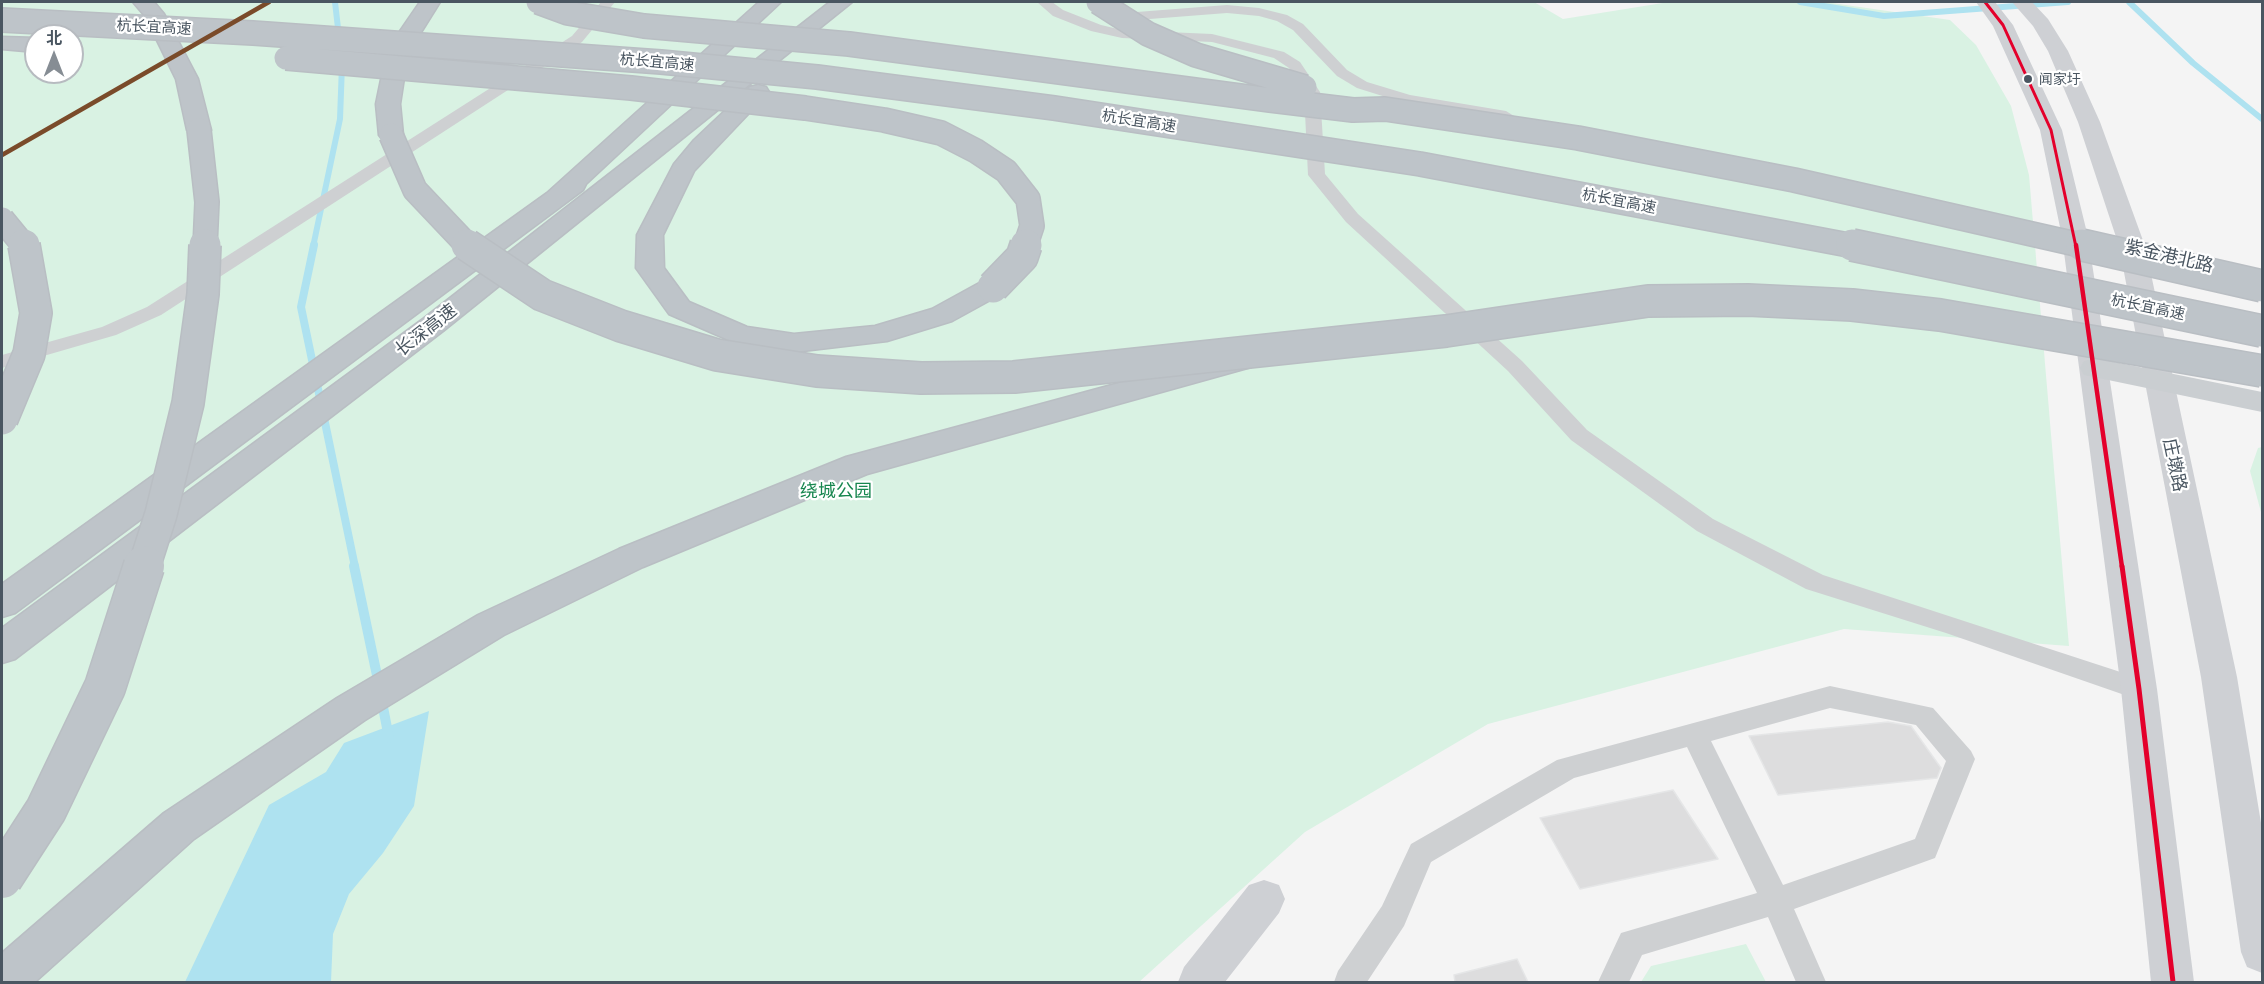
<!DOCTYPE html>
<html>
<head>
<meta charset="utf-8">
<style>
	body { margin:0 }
	#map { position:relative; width:2264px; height:984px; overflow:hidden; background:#f4f4f4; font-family:Ubuntu,"Noto Sans SC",sans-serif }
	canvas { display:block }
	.frame { position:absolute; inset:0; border:3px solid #4a5661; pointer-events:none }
	.north { position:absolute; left:24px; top:24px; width:60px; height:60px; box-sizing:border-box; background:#fff; border:2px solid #b7bbc0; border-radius:50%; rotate:0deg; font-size:16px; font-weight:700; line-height:24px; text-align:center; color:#4a5661 }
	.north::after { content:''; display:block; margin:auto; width:21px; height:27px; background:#868d94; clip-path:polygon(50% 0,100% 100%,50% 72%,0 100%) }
</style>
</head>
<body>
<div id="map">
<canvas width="2264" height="984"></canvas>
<div class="frame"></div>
<div class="north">北</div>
</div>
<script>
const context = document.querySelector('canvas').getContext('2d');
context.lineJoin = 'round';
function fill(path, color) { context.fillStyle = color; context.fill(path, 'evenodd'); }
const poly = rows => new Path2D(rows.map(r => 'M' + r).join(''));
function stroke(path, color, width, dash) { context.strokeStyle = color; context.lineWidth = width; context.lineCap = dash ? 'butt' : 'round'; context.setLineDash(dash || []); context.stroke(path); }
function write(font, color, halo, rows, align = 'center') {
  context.font = font + ' Ubuntu,"Noto Sans SC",sans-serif'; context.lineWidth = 4.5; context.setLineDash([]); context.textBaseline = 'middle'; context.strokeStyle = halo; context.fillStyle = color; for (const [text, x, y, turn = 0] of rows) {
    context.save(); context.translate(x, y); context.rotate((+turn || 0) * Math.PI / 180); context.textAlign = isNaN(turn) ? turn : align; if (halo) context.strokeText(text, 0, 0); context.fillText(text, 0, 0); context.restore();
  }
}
const green = poly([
	[2,2,1534,2,1563,19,1669,2,1825,2,1950,20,1976,45,2011,106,2029,175,2069,646,1844,629,1488,724,1305,832,1139,982,2,982],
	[36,36,72,36,72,72,36,72],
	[2262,447,2262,516,2250,471,2258,448],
	[1746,944,1766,982,1641,982,1651,966]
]);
const water = poly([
	[429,711,414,806,383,853,349,894,333,934,331,982,185,982,269,805,326,772,344,743]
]);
const streamFar2 = poly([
	[335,2,339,37],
	[1800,2,1884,16,2068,2],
	[2129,2,2193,63,2262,119],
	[313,247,340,119,342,65]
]);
const streamFar1 = poly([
	[314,245,301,307,355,567]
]);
const stream = poly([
	[354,566,379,685],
	[381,697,389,738]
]);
const building = poly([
	[1888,722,1911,726,1941,768,1937,778,1778,795,1749,736,1888,722],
	[1673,790,1718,859,1580,889,1540,818,1673,790],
	[1517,959,1528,982,1455,982,1454,975,1517,959]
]);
const street = poly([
	[601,2,615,2,582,42,161,315,116,335,2,368,2,355,102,327,147,307,572,36,601,2],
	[1037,2,1052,2,1063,10,1101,25,1122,30,1212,34,1284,52,1300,62,1320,92,1325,174,1358,214,1522,361,1587,430,1713,519,1823,575,2148,681,2152,689,2148,697,2139,700,1946,633,1806,589,1697,531,1571,440,1508,371,1346,222,1308,175,1304,92,1289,68,1274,58,1212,42,1122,38,1091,31,1053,16,1037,2],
	[1227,5,1259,8,1287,15,1303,24,1347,70,1367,82,1410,95,1506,111,1514,116,1506,121,1408,104,1357,88,1337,76,1293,30,1277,21,1259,16,1227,13,1111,22,1104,18,1111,14,1227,5],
	[1830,686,1933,708,1971,751,1975,759,1935,858,1794,909,1826,982,1796,982,1768,917,1642,955,1629,982,1598,982,1621,933,1757,893,1687,747,1574,778,1431,862,1404,926,1367,982,1334,982,1338,971,1382,906,1411,844,1557,760,1830,686],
	[1830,708,1916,725,1946,761,1915,839,1783,885,1711,741,1830,708]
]);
const secondary = poly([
	[1976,2,1995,2,2013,25,2062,130,2088,237,2157,689,2194,982,2151,982,2121,689,2062,237,2040,130,1993,26,1976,2],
	[2012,2,2032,2,2048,19,2068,51,2100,122,2145,246,2237,677,2262,829,2262,973,2247,967,2241,952,2201,677,2119,246,2078,122,2048,51,2033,26,2012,2],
	[1264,880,1279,885,1285,899,1279,913,1225,982,1178,982,1184,967,1249,885,1264,880]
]);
const primary = poly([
	[2095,358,2262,392,2262,412,2084,375,2080,368,2084,361,2095,358]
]);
const highway = poly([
	[133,2,154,2,164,14,198,79,211,130,207,135,199,137,191,135,187,130,176,79,145,16,133,2],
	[420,2,440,2,420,34,406,65,400,104,403,135,399,140,391,142,383,140,379,135,376,104,384,65,398,34,420,2],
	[759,2,781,2,586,184,583,190,15,613,2,617,2,584,547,193,759,2],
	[830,2,852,2,443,331,15,659,2,663,2,628,423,319,830,2],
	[2,37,36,38,36,52,2,49,2,37],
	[758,85,766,87,769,92,694,171,663,235,664,268,689,302,747,327,794,334,875,326,932,309,983,281,993,279,1003,281,1007,287,1003,293,952,321,887,341,794,352,731,341,669,314,636,268,637,235,674,164,694,140,750,87,758,85],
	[1241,350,1251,353,1256,360,1251,367,867,474,643,567,504,635,365,720,194,839,35,982,2,982,2,953,164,813,337,698,478,615,619,549,846,457,1241,350]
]);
const highwayBridgeFar2 = poly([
	[538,2,568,13,644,26,849,44,1270,100,1353,110,1385,109,1578,138,1794,180,2089,247],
	[1098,2,1148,34,1196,55,1305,87],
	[2,20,253,33,661,62,817,77,1054,108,1420,164,1859,247],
	[286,58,631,88,805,108,884,120,941,133,976,151,1006,171,1028,199,1032,226,1025,247],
	[199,130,207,202,205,247],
	[391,135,415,190,469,247],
	[2,219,25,247]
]);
const highwayBridgeFar1 = poly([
	[467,245,542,295,621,326,717,355,817,371,921,378,1014,377,1446,331,1648,301,1748,300,1852,305,1940,315,2262,371],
	[1852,245,2262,331],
	[2082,245,2262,286],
	[993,287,1022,257,1026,245],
	[2,419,29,354,36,313,24,245],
	[144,567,161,514,188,403,203,294,205,245]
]);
const highwayBridge = poly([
	[2,878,46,810,105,687,144,566]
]);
const bus1Far2 = poly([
	[1985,2,2003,25,2051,130,2076,247]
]);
const bus1Far1 = poly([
	[2076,245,2122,567]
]);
const bus1 = poly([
	[2122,566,2139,689,2173,982]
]);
const rail1 = poly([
	[2,155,269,2]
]);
const markers = [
	[2028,79,5,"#4a5661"]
];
const farBusnames = [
	["闻家圩",2039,79]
];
const farStreetnames = [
	["杭长宜高速",154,27,3],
	["杭长宜高速",657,62,5],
	["杭长宜高速",1139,121,9],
	["杭长宜高速",1619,201,11],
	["杭长宜高速",2148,307,12]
];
const streetNames = [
	["紫金港北路",2169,256,13],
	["长深高速",426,330,-38],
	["庄墩路",2175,465,78]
];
const parkNames = [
	["绕城公园",836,491]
];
fill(green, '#d9f2e3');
fill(water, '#aee2f0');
stroke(streamFar2, '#aee2f0', 6);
stroke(streamFar1, '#aee2f0', 8);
stroke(stream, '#aee2f0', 10);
fill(building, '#ddddde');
stroke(building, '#e5e6e7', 1.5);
stroke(highway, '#b9bec3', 3);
fill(street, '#ced0d2');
fill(secondary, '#ced0d4');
fill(primary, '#caced1');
fill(highway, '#bec4c9');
stroke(highwayBridgeFar2, '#b9bec3', 26, []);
stroke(highwayBridgeFar1, '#b9bec3', 34, []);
stroke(highwayBridge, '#b9bec3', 43, []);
stroke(highwayBridgeFar2, '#bec4c9', 23);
stroke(highwayBridgeFar1, '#bec4c9', 31);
stroke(highwayBridge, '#bec4c9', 40);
stroke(bus1Far2, '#e4002b', 3);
stroke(bus1Far1, '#e4002b', 4.5);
stroke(bus1, '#e4002b', 5);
stroke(rail1, '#7a4b2a', 4.5);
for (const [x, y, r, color] of markers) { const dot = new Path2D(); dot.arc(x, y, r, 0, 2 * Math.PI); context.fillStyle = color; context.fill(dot); stroke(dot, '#fff', 2); }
write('14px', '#4a5661', '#fff', farBusnames, 'left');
write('15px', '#4a5661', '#fff', farStreetnames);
write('18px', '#4a5661', '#fff', streetNames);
write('18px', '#17864f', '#fff', parkNames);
</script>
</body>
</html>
